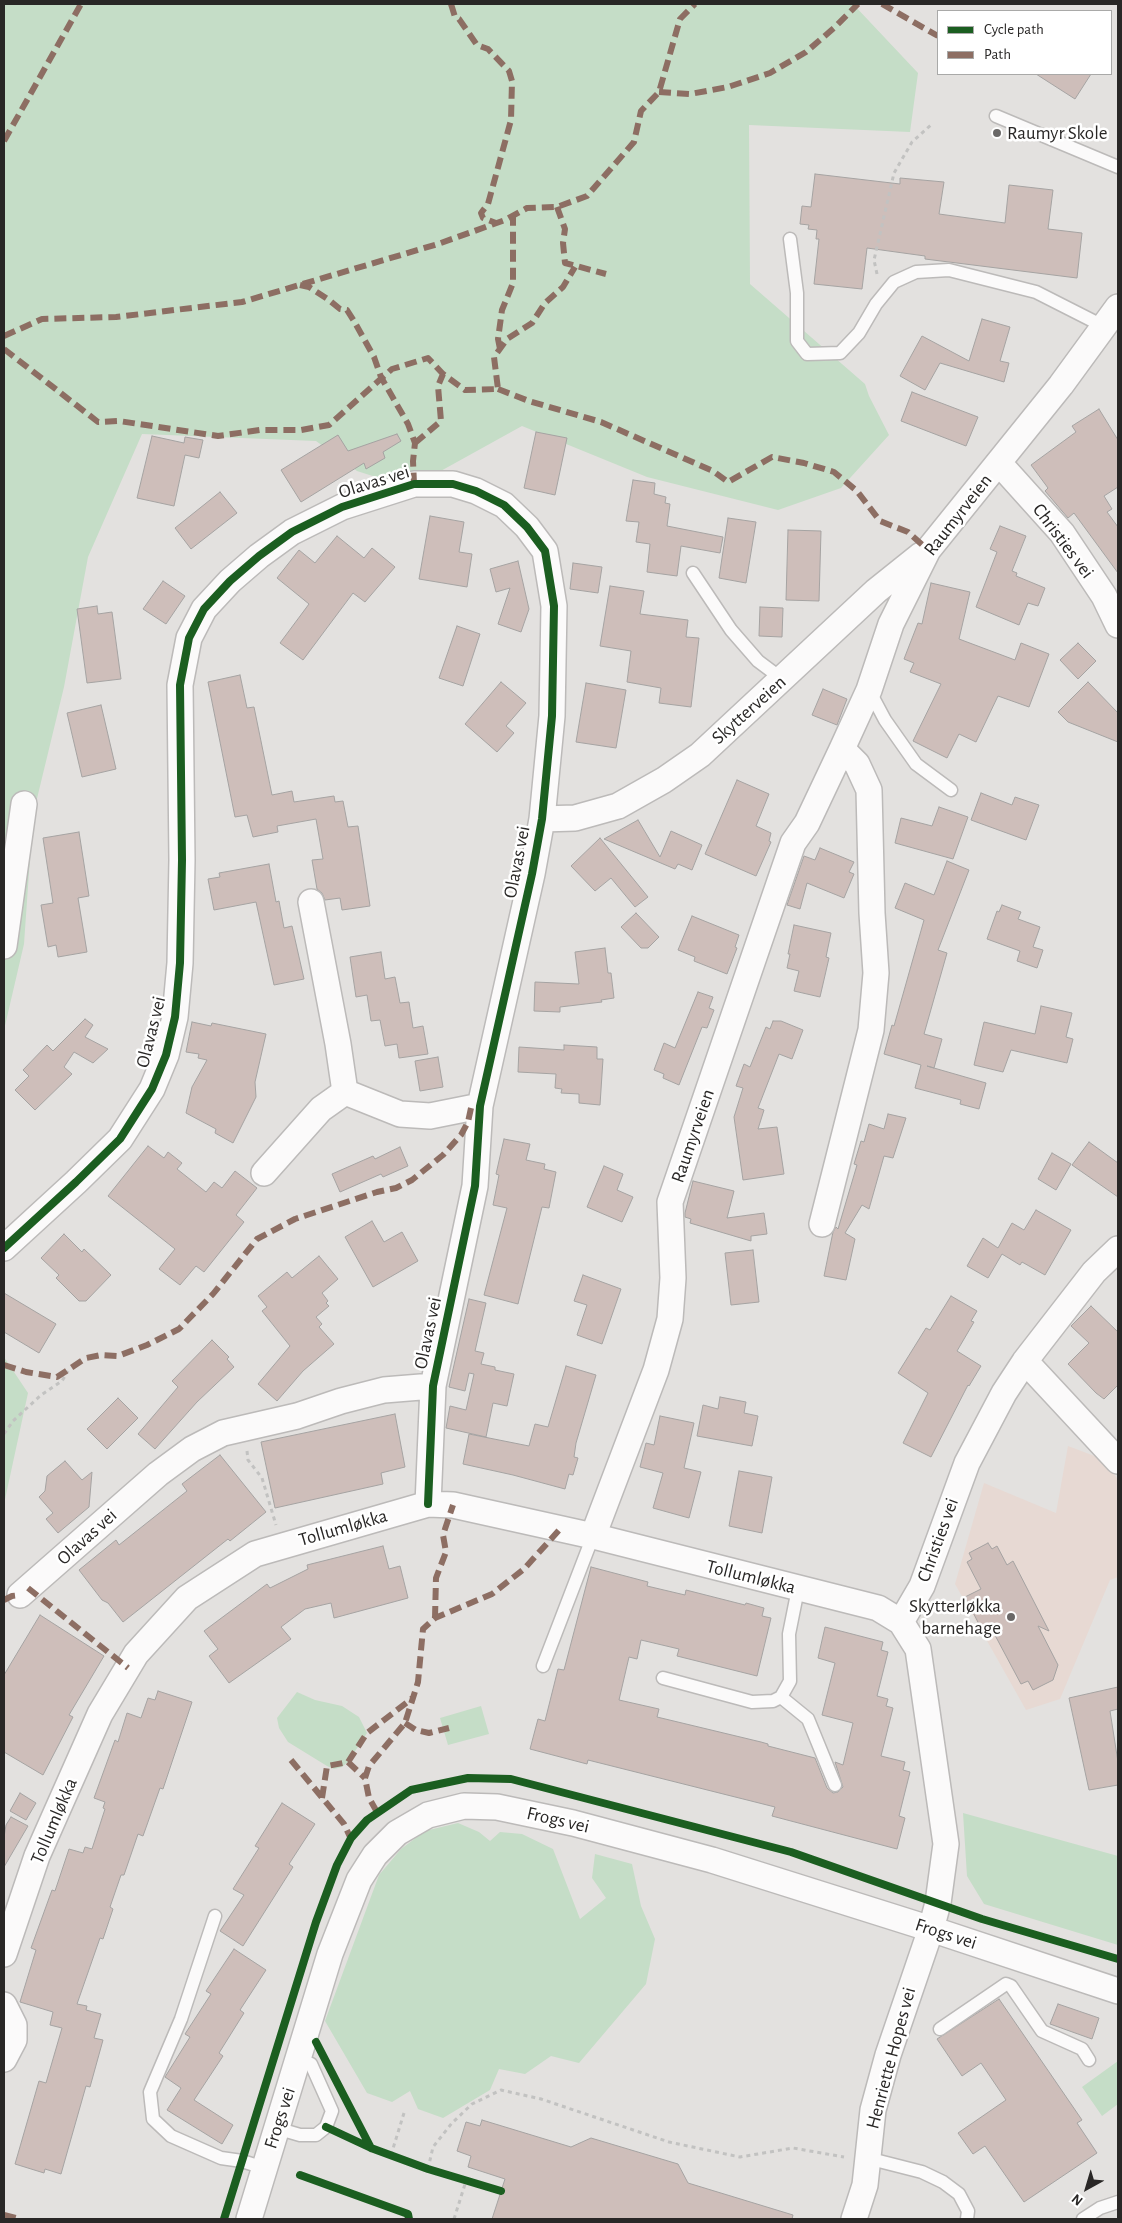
<!DOCTYPE html>
<html>
<head>
<meta charset="utf-8">
<style>
	body { margin:0 }
	#map { position:relative; width:1122px; height:2223px; overflow:hidden; background:#e3e1df; font-family:"Alegreya Sans",sans-serif }
	canvas { display:block }
	.frame { position:absolute; inset:0; border:5px solid #292726; pointer-events:none }
	.legend { position:absolute; left:937px; top:10px; width:175px; height:65px; box-sizing:border-box; background:#fff; border:1px solid #a9a9a8; margin:0; padding:6px 9px; list-style:none; font-size:15px; color:#292726 }
	.legend li { display:flex; align-items:center; gap:10px; height:25px }
	.legend b { width:25px; border:1px solid #a9a9a8 }
	.north { position:absolute; left:1062px; top:2163px; width:50px; height:50px; -webkit-text-stroke:4px #fff; paint-order:stroke; rotate:219deg; font-size:14px; font-weight:700; line-height:20px; text-align:center; color:#292726 }
	.north::after { content:''; display:block; margin:auto; width:18px; height:22px; background:#292726; clip-path:polygon(50% 0,100% 100%,50% 72%,0 100%) }
</style>
</head>
<body>
<div id="map">
<canvas width="1122" height="2223"></canvas>
<div class="frame"></div>
<ul class="legend">
<li><b style="height:6px;background:#1b5e20"></b>Cycle path</li>
<li><b style="height:6px;background:#8d6e63"></b>Path</li>
</ul>
<div class="north">N</div>
</div>
<script>
const context = document.querySelector('canvas').getContext('2d');
context.lineJoin = 'round';
function fill(path, color) { context.fillStyle = color; context.fill(path, 'evenodd'); }
const poly = rows => new Path2D(rows.map(r => 'M' + r).join(''));
function stroke(path, color, width, dash) { context.strokeStyle = color; context.lineWidth = width; context.lineCap = dash ? 'butt' : 'round'; context.setLineDash(dash || []); context.stroke(path); }
function write(font, color, halo, rows, align = 'center') {
  context.font = font + ' "Alegreya Sans",sans-serif'; context.lineWidth = 5; context.setLineDash([]); context.textBaseline = 'middle'; context.strokeStyle = halo; context.fillStyle = color; for (const [text, x, y, turn = 0] of rows) {
    context.save(); context.translate(x, y); context.rotate((+turn || 0) * Math.PI / 180); context.textAlign = isNaN(turn) ? turn : align; if (halo) context.strokeText(text, 0, 0); context.fillText(text, 0, 0); context.restore();
  }
}
const education = poly([
	[1068,1446,1105,1460,1118,1480,1118,1577,1110,1580,1060,1699,1026,1710,955,1584,984,1483,1056,1513]
]);
const green = poly([
	[4,4,853,4,918,73,910,132,749,125,750,284,865,384,869,396,889,435,841,488,778,510,647,477,522,426,410,488,357,471,316,441,142,434,88,557,64,687,33,815,24,944,4,1030],
	[4,1357,28,1393,4,1504],
	[297,1692,315,1700,342,1706,359,1717,367,1733,348,1762,342,1767,334,1769,327,1766,288,1742,279,1728,277,1718],
	[481,1706,489,1734,448,1745,440,1718],
	[963,1813,1118,1856,1118,1945,984,1904,967,1876],
	[458,1823,479,1832,490,1841,500,1832,522,1834,553,1849,580,1919,606,1898,592,1878,595,1854,632,1864,641,1906,655,1939,646,1984,579,2063,551,2056,525,2074,499,2069,490,2090,443,2118,418,2109,410,2091,392,2102,367,2093,325,2021,379,1875,401,1849,425,1831],
	[1118,2061,1118,2104,1102,2116,1082,2087]
]);
const building = poly([
	[1036,74,1091,74,1075,99,1036,74],
	[815,174,900,184,900,178,944,182,939,214,1005,223,1009,185,1053,190,1048,229,1082,233,1077,278,925,259,925,256,867,248,862,289,814,284,819,239,816,239,817,230,808,229,809,225,800,224,802,206,811,207,815,174],
	[982,319,1010,327,1000,361,1009,363,1004,382,940,363,925,390,900,376,922,336,969,361,982,319],
	[912,392,978,417,966,446,901,421,912,392],
	[1099,409,1118,440,1118,487,1104,496,1112,509,1107,512,1118,527,1118,573,1074,513,1068,518,1045,491,1048,488,1031,465,1076,432,1072,426,1099,409],
	[536,432,567,438,555,495,524,488,536,432],
	[397,434,401,441,383,452,385,458,366,469,364,463,301,502,281,470,338,435,348,451,397,434],
	[152,436,184,443,185,437,203,440,199,458,185,455,174,506,137,498,152,436],
	[633,480,655,483,654,494,666,497,665,503,670,504,667,526,723,537,720,553,681,546,677,576,647,572,650,544,636,542,639,522,626,521,633,480],
	[220,492,237,513,191,549,175,528,220,492],
	[430,516,464,522,459,552,472,554,467,587,419,579,430,516],
	[728,518,756,522,746,583,719,578,728,518],
	[1000,526,1026,536,1012,571,1017,573,1016,576,1045,588,1038,606,1028,603,1019,625,976,607,997,552,990,549,1000,526],
	[788,530,821,531,819,601,786,600,788,530],
	[337,536,364,558,372,548,395,567,365,602,353,593,303,660,280,643,309,604,277,578,299,550,315,563,337,536],
	[518,561,529,609,521,632,498,624,510,588,496,592,490,569,518,561],
	[573,563,602,567,598,593,570,589,573,563],
	[163,581,185,596,166,624,143,609,163,581],
	[931,583,970,592,959,639,1015,660,1021,643,1049,654,1029,707,998,696,976,742,959,734,947,758,913,741,941,684,910,672,914,663,904,659,918,623,922,624,931,583],
	[610,586,644,591,640,614,688,620,686,637,699,638,691,707,659,703,661,688,627,682,631,651,600,646,610,586],
	[97,606,98,614,112,612,121,679,87,683,77,609,97,606],
	[760,607,783,608,782,637,759,636,760,607],
	[457,626,480,634,463,686,439,678,457,626],
	[1078,643,1096,661,1078,679,1060,660,1078,643],
	[240,675,247,708,254,707,272,795,292,791,294,802,334,796,335,802,343,801,348,827,358,826,370,906,342,910,340,898,325,900,322,893,317,889,312,860,323,859,316,819,277,826,278,832,253,837,247,815,235,817,208,682,240,675],
	[501,682,526,703,506,726,514,733,497,752,465,724,501,682],
	[1088,682,1118,713,1118,742,1068,722,1058,712,1088,682],
	[586,683,626,690,616,748,576,742,586,683],
	[823,689,847,699,837,725,812,715,823,689],
	[101,705,116,769,82,777,67,713,101,705],
	[737,780,769,794,756,826,771,833,769,841,771,842,756,876,705,854,737,780],
	[981,793,1012,805,1015,797,1039,805,1026,840,971,820,981,793],
	[939,807,968,817,953,859,895,843,901,818,932,826,939,807],
	[638,820,660,857,671,831,702,845,692,870,678,864,675,869,604,839,638,820],
	[79,832,89,896,78,898,87,952,58,957,56,945,48,947,41,905,53,903,43,838,79,832],
	[600,838,648,897,635,907,611,878,595,891,571,866,600,838],
	[820,848,854,862,849,872,854,874,844,898,807,883,800,909,787,905,804,856,815,860,820,848],
	[947,861,969,870,938,950,947,953,924,1034,942,1039,934,1068,927,1066,986,1083,979,1109,960,1104,961,1100,915,1088,921,1065,884,1054,892,1025,894,1026,924,920,895,908,905,883,934,895,947,861],
	[269,864,276,902,279,901,284,928,292,926,304,979,274,985,256,902,214,910,208,879,220,877,219,873,269,864],
	[1002,905,1021,912,1018,919,1040,927,1033,947,1043,950,1037,968,1017,961,1020,951,987,939,997,911,999,912,1002,905],
	[636,913,659,937,648,948,641,948,621,927,636,913],
	[692,916,739,935,735,947,737,948,727,974,694,961,695,957,678,950,692,916],
	[794,925,831,933,826,957,829,958,820,997,794,991,799,971,787,968,790,954,788,954,794,925],
	[605,948,608,973,611,973,614,998,601,1000,602,1002,560,1007,560,1012,534,1011,535,982,579,984,575,952,605,948],
	[381,952,385,979,395,977,400,1003,409,1002,413,1028,423,1026,428,1054,399,1058,397,1044,385,1046,380,1020,371,1021,367,995,356,997,350,957,381,952],
	[698,992,713,997,709,1008,714,1010,707,1028,702,1027,679,1085,663,1078,664,1074,654,1070,664,1043,675,1048,698,992],
	[1041,1006,1072,1013,1066,1037,1073,1039,1067,1063,1011,1050,1003,1072,974,1065,984,1022,1035,1034,1041,1006],
	[85,1019,93,1025,85,1037,108,1049,93,1063,74,1052,64,1067,72,1074,35,1110,15,1090,29,1076,23,1070,47,1045,53,1051,85,1019],
	[773,1021,781,1021,803,1030,792,1059,779,1054,758,1108,764,1110,758,1129,777,1127,784,1174,743,1180,734,1117,743,1088,736,1086,744,1064,750,1067,766,1027,770,1029,773,1021],
	[192,1022,211,1026,212,1023,266,1034,255,1082,256,1097,233,1143,215,1133,216,1129,186,1113,192,1087,207,1060,198,1058,199,1054,186,1052,192,1022],
	[564,1045,597,1047,597,1059,603,1059,600,1105,579,1103,579,1094,561,1093,562,1089,555,1088,556,1074,518,1072,519,1047,564,1050,564,1045],
	[438,1057,443,1087,420,1091,415,1061,438,1057],
	[888,1114,906,1118,893,1158,884,1156,869,1209,862,1205,845,1233,855,1239,846,1280,824,1276,833,1232,836,1227,838,1229,857,1165,854,1164,861,1141,864,1142,869,1124,884,1129,888,1114],
	[504,1139,530,1144,526,1160,545,1164,544,1169,556,1172,549,1208,542,1207,518,1304,484,1295,507,1208,493,1205,499,1175,496,1174,504,1139],
	[1089,1142,1118,1163,1118,1197,1072,1165,1089,1142],
	[148,1146,164,1158,168,1152,182,1163,177,1169,206,1192,214,1182,222,1188,235,1171,257,1188,236,1215,244,1222,204,1272,196,1266,180,1285,159,1269,175,1249,108,1196,148,1146],
	[400,1147,408,1166,383,1177,381,1174,340,1192,332,1174,373,1156,375,1159,400,1147],
	[1052,1153,1071,1164,1056,1190,1038,1179,1052,1153],
	[604,1166,623,1174,617,1190,633,1197,622,1222,587,1207,604,1166],
	[693,1181,734,1191,727,1218,764,1213,767,1234,751,1236,751,1241,690,1223,691,1219,685,1217,685,1213,693,1181],
	[1036,1210,1071,1230,1045,1275,1022,1262,1020,1265,1002,1254,988,1278,967,1266,983,1238,998,1248,1012,1223,1024,1230,1036,1210],
	[372,1221,384,1242,402,1232,418,1261,373,1287,345,1237,372,1221],
	[64,1234,82,1252,84,1249,111,1275,86,1301,79,1301,56,1278,59,1275,41,1258,64,1234],
	[753,1250,759,1302,731,1305,725,1253,753,1250],
	[319,1256,338,1279,322,1293,328,1301,326,1303,329,1306,316,1317,322,1324,319,1327,334,1344,303,1371,277,1401,258,1384,290,1346,262,1311,267,1307,258,1296,287,1272,292,1278,319,1256],
	[583,1275,621,1289,602,1344,577,1335,587,1305,574,1301,583,1275],
	[4,1293,56,1324,39,1353,4,1332,4,1293],
	[951,1296,977,1311,971,1321,974,1322,957,1351,981,1366,969,1386,968,1385,931,1457,903,1443,928,1393,898,1373,926,1328,930,1330,951,1296],
	[469,1299,486,1303,475,1351,484,1353,481,1364,495,1367,495,1370,514,1374,507,1406,493,1403,486,1437,446,1428,450,1406,466,1410,474,1374,469,1373,465,1391,449,1387,469,1299],
	[1091,1306,1118,1332,1118,1385,1104,1399,1096,1393,1068,1364,1089,1343,1071,1326,1091,1306],
	[212,1340,229,1357,227,1359,234,1367,197,1402,155,1449,138,1434,178,1387,172,1381,212,1340],
	[566,1366,596,1375,576,1443,574,1457,578,1458,573,1475,569,1474,565,1489,513,1475,463,1464,469,1434,529,1446,535,1424,548,1427,566,1366],
	[720,1397,746,1402,744,1413,758,1416,752,1446,697,1436,703,1405,718,1409,720,1397],
	[118,1398,138,1418,107,1449,87,1429,118,1398],
	[395,1414,405,1467,381,1473,383,1484,275,1508,261,1442,395,1414],
	[660,1416,694,1423,684,1468,701,1472,689,1518,653,1508,663,1473,640,1467,646,1443,654,1445,660,1416],
	[220,1455,266,1512,230,1541,228,1539,123,1622,108,1603,102,1600,79,1570,116,1540,119,1545,187,1491,182,1484,220,1455],
	[65,1461,82,1480,92,1472,89,1507,58,1533,46,1519,53,1513,39,1497,45,1491,47,1476,65,1461],
	[739,1471,772,1477,762,1533,729,1526,739,1471],
	[988,1543,992,1549,997,1546,1007,1565,1013,1561,1049,1631,1038,1626,1058,1665,1053,1680,1033,1690,1028,1681,1021,1684,989,1624,981,1628,965,1597,981,1589,967,1562,972,1559,969,1553,988,1543],
	[383,1546,389,1569,400,1566,408,1598,334,1618,331,1603,305,1609,281,1627,291,1639,229,1683,209,1656,218,1649,204,1631,267,1584,270,1588,308,1569,307,1565,383,1546],
	[591,1567,648,1582,647,1586,685,1595,686,1590,745,1605,746,1603,764,1608,762,1616,771,1618,757,1676,677,1656,679,1649,641,1640,637,1659,629,1657,619,1700,659,1709,657,1717,761,1742,768,1744,768,1746,815,1758,827,1788,833,1793,838,1792,843,1787,835,1762,843,1765,853,1723,822,1715,835,1663,818,1658,825,1627,883,1642,881,1650,888,1652,877,1696,888,1699,886,1706,893,1708,881,1756,905,1762,903,1770,910,1772,899,1816,905,1818,897,1849,772,1816,775,1807,588,1760,587,1764,530,1749,538,1719,545,1721,558,1669,564,1670,591,1567],
	[40,1615,104,1656,69,1715,73,1717,43,1775,4,1752,4,1675,40,1615],
	[1118,1687,1118,1709,1110,1711,1118,1762,1118,1785,1089,1790,1069,1698,1118,1687],
	[158,1691,192,1702,163,1789,160,1788,143,1836,138,1834,124,1875,121,1875,110,1907,113,1909,103,1939,100,1938,77,2004,87,2006,86,2010,101,2014,94,2038,103,2040,90,2087,86,2086,61,2174,45,2169,44,2173,15,2164,39,2081,46,2083,62,2028,50,2025,53,2012,20,2002,36,1950,31,1948,52,1890,55,1891,69,1849,83,1853,85,1847,92,1849,105,1809,103,1808,105,1802,94,1798,115,1740,118,1742,127,1713,141,1718,148,1698,155,1700,158,1691],
	[20,1793,36,1803,26,1820,10,1811,20,1793],
	[282,1803,315,1824,289,1864,293,1867,243,1946,220,1931,244,1895,233,1889,259,1848,255,1846,282,1803],
	[11,1817,28,1826,4,1867,4,1837,6,1825,11,1817],
	[234,1949,266,1970,240,2010,244,2013,219,2053,223,2056,194,2100,233,2125,222,2144,167,2110,181,2088,165,2077,190,2037,185,2034,211,1994,206,1991,234,1949],
	[999,1999,1082,2120,1077,2123,1097,2153,1024,2202,985,2146,973,2154,958,2133,1006,2100,981,2063,962,2076,937,2039,999,1999],
	[1058,2004,1099,2018,1092,2039,1050,2024,1058,2004],
	[482,2120,571,2147,591,2138,678,2164,688,2183,793,2215,792,2219,492,2219,505,2179,468,2167,471,2156,457,2151,466,2122,480,2126,482,2120]
]);
const path = poly([
	[877,274,874,260,894,173,912,142,932,124],
	[4,1434,13,1421,41,1395,62,1381,68,1371],
	[247,1451,248,1460,262,1478,276,1525],
	[391,2155,404,2113],
	[428,2169,433,2147,452,2123,472,2104,501,2090,541,2099,669,2142,740,2157,793,2148,844,2157],
	[454,2219,466,2181]
]);
const lane = poly([
	[996,116,1118,167],
	[790,239,797,293,797,341,807,354,840,353,859,333,876,304,894,282,916,272,949,270,1036,292,1103,326],
	[693,573,731,630,758,661,782,679],
	[869,690,885,720,916,764,951,790],
	[543,1666,593,1536],
	[663,1678,752,1702,773,1701,781,1697,790,1681,789,1634,798,1589],
	[781,1697,808,1719,835,1785],
	[215,1916,181,2019,150,2092,153,2119,171,2136,221,2158,242,2161,264,2168],
	[940,2029,1006,1984,1011,1986,1042,2031,1082,2049,1089,2060],
	[276,2128,300,2135,316,2135,326,2127,332,2111,311,2064,299,2059],
	[867,2158,922,2172,943,2182,959,2194,968,2211,967,2219],
	[1083,2219,1100,2208,1118,2202]
]);
const street = poly([
	[999,463,1062,533,1104,596,1118,625],
	[542,819,575,818,618,806,664,780,700,755,876,591,921,555],
	[311,902,338,1044,345,1092,400,1114,430,1116,480,1106],
	[4,946,24,804],
	[264,1173,321,1109,345,1092],
	[822,1224,871,1030,876,973,872,913,869,790,857,764,842,749],
	[4,1248,76,1182,120,1139,152,1089,166,1055,175,1017,180,963,182,860,180,685,189,638,204,609,230,581,259,556,292,532,342,507,414,484,453,484,476,491,504,505,527,527,545,551,554,606,552,716,542,819,532,874,480,1106,475,1186,433,1386,428,1504],
	[1025,1361,1118,1461],
	[593,1536,656,1370,670,1319,673,1278,670,1202,793,843,807,823,842,749,869,690,891,624,928,550,1061,385,1118,307],
	[20,1595,158,1474,192,1449,223,1433,297,1416,341,1401,384,1390,433,1386],
	[4,1954,37,1856,100,1714,136,1654,187,1598,255,1554,428,1504,453,1505,593,1536,878,1608,901,1622],
	[4,2005,14,2025,14,2040,4,2059],
	[249,2219,330,1954,359,1880,375,1855,397,1833,428,1815,464,1806,497,1807,573,1823,712,1860,931,1929,1118,1991],
	[854,2219,865,2185,873,2110,888,2055,931,1929,938,1903,946,1844,918,1649,901,1622,922,1586,967,1463,1004,1393,1025,1361,1094,1272,1118,1249]
]);
const quiet = poly([
	[451,4,455,17,459,19,477,45,488,49,509,71,512,81,511,120,488,204,481,213,483,218,496,223],
	[882,4,938,36],
	[659,92,690,94,728,87,770,73,806,52,834,28,858,4],
	[4,141,81,4],
	[557,207,565,229,563,243,565,263,606,274],
	[300,285,309,287,329,300,340,309,347,310,354,321,374,357,381,377,408,424,415,443,413,461,414,484],
	[4,336,42,319,116,317,242,302,438,244,505,220,527,208,557,207,587,196,634,142,641,111,659,92,680,19,695,4],
	[4,349,98,422,119,421,218,436,260,430,301,430,329,425,392,369,428,358,443,374,465,390,498,389,494,357,507,339,532,323,545,303,563,287,575,267],
	[500,349,498,339,502,310,513,283,513,216],
	[498,389,529,401,601,422,713,471,728,482,772,457,804,463,834,472,857,491,880,521,908,532,928,550],
	[415,443,441,421,438,386,443,374],
	[4,1365,26,1372,57,1377,86,1358,101,1355,118,1356,147,1345,179,1329,213,1294,257,1239,295,1219,377,1192,396,1188,412,1180,443,1155,461,1135,468,1122,471,1108],
	[28,1588,128,1668],
	[4,1600,12,1596,20,1595],
	[435,1618,436,1578,446,1552,443,1535,453,1505],
	[405,1723,416,1730,429,1733,449,1728],
	[291,1760,344,1824,351,1839],
	[348,1762,365,1778],
	[322,1798,327,1766,348,1762,367,1733,414,1697],
	[377,1812,369,1798,365,1778,369,1766,405,1723,418,1682,423,1629,435,1618,492,1594,524,1569,561,1528],
	[4,2215,20,2219]
]);
const cycleway = poly([
	[4,1248,76,1182,120,1139,152,1089,166,1055,175,1017,180,963,182,860,180,685,189,638,204,609,230,581,259,556,292,532,342,507,414,484,453,484,476,491,504,505,527,527,545,551,554,606,552,716,542,819,532,874,480,1106,475,1186,433,1386,428,1504],
	[316,2042,371,2148],
	[326,2127,371,2148,428,2169,501,2191],
	[300,2175,408,2214,409,2219],
	[224,2219,316,1922,337,1865,351,1838,367,1820,411,1790,468,1778,511,1779,791,1852,982,1919,1118,1959]
]);
const markers = [
	[997,133,5,"#6a6867"],
	[1011,1617,5,"#6a6867"]
];
const poiNames = [
	["Raumyr Skole",1007,133],
	["Skytterløkka",1001,1606,"right"],
	["barnehage",1001,1628,"right"]
];
const streetNames = [
	["Olavas vei",374,482,-17],
	["Raumyrveien",958,515,-52],
	["Christies vei",1063,541,53],
	["Skytterveien",749,710,-42],
	["Olavas vei",517,862,-79],
	["Olavas vei",151,1032,-76],
	["Raumyrveien",693,1136,-71],
	["Olavas vei",428,1333,-78],
	["Tollumløkka",343,1528,-16],
	["Olavas vei",87,1537,-42],
	["Christies vei",938,1540,-70],
	["Tollumløkka",751,1577,14],
	["Frogs vei",558,1820,13],
	["Tollumløkka",54,1821,-67],
	["Frogs vei",946,1934,18],
	["Henriette Hopes vei",891,2058,-75],
	["Frogs vei",280,2118,-72]
];
fill(education, '#e7d9d3');
fill(green, '#c5ddc7');
fill(building, '#cebeba');
stroke(building, '#a5a3a2', 1);
stroke(lane, '#bcbab9', 15);
stroke(street, '#bcbab9', 28);
stroke(path, '#c2c2c1', 3, [4, 4]);
stroke(lane, '#fbfafa', 12);
stroke(street, '#fbfafa', 25);
stroke(quiet, '#8d6e63', 6, [12, 6]);
stroke(cycleway, '#1b5e20', 8);
for (const [x, y, r, color] of markers) { const dot = new Path2D(); dot.arc(x, y, r, 0, 2 * Math.PI); context.fillStyle = color; context.fill(dot); stroke(dot, '#fff', 2); }
write('19px', '#292726', '#fff', poiNames, 'left');
write('19px', '#292726', '#fff', streetNames);
</script>
</body>
</html>
